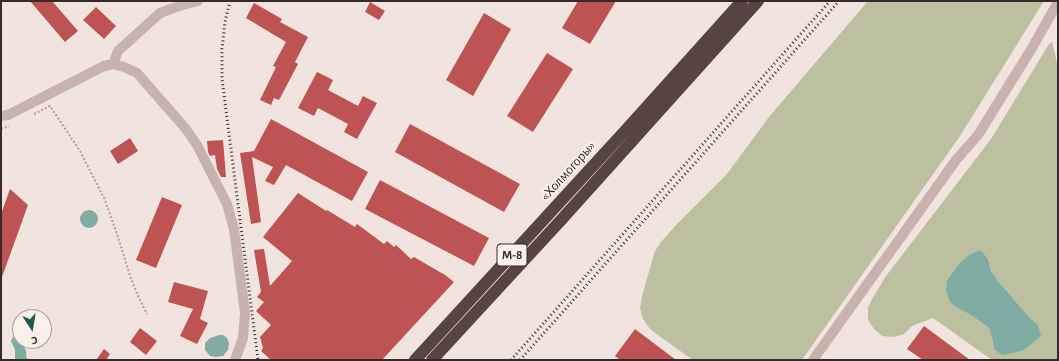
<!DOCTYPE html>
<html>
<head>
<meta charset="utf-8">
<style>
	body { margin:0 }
	#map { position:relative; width:1059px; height:361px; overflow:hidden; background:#f1e4df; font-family:"Alegreya Sans",sans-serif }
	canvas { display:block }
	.frame { position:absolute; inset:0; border:2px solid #372b2a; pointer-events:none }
	.north { position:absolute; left:12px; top:309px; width:40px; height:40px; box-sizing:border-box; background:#f9f0eb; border:1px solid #aba19e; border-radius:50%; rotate:168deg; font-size:11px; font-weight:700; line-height:16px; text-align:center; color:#372b2a }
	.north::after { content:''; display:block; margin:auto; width:14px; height:18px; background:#23564d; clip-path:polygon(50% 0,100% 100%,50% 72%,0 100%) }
</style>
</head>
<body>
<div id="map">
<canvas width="1059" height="361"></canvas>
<div class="frame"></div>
<div class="north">С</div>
</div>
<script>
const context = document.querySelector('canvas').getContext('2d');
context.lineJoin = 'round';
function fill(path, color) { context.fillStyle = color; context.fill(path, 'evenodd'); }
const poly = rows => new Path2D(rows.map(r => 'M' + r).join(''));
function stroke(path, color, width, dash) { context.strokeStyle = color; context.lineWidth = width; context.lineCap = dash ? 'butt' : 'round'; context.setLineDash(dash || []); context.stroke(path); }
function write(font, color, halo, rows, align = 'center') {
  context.font = font + ' "Alegreya Sans",sans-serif'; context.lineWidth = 4; context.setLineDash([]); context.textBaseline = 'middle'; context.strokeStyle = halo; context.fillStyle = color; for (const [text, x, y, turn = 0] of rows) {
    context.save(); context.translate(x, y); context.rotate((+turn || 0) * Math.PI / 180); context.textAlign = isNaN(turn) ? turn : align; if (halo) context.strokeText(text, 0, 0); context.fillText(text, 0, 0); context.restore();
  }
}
const green = poly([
	[868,1,1044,1,960,136,802,360,693,360,659,336,650,329,643,319,640,308,642,296,655,251,661,242,677,224,727,174,769,117],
	[1052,42,1058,67,1058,360,992,360,933,318,912,326,904,334,894,337,882,336,874,329,868,320,868,308,872,299,886,276,991,139,1049,44],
	[981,250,988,259,991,271,998,281,1029,317,1038,325,994,349,992,338,989,328,971,315,959,309,947,280,970,254]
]);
const water = poly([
	'80 219a9 9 0 1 1 18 0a9 9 0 1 1-18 0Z',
	[981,250,988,259,991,271,998,281,1029,317,1038,325,1041,336,1024,350,1013,353,1002,355,994,349,992,338,989,328,971,315,959,309,950,302,946,291,947,280,961,262,970,254],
	[219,335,223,335,227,338,229,343,228,350,223,356,216,357,210,356,205,350,205,343,210,338],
	[13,337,19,340,23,344,26,351,27,360,15,360,15,350,11,341]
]);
const building = poly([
	[30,1,52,1,78,31,65,42],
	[578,1,616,1,590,44,562,28],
	[370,2,385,11,379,20,365,12],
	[254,3,282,19,280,22,308,37,295,62,298,64,279,100,274,98,271,105,260,100,276,67,273,66,286,42,246,18],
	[96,7,116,26,104,39,83,20],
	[484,13,511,29,473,96,446,80],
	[547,53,573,69,533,132,507,116],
	[317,72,333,80,328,90,358,106,363,96,377,103,357,139,344,132,348,124,318,108,314,116,298,108],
	[271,119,368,172,352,201,286,165,274,185,265,181,273,167,252,157,261,222,251,224,240,153,254,151],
	[410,124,520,184,504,212,395,152],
	[130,138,138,151,118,164,110,151],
	[223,140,226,177,221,177,217,169,215,155,210,156,208,152,207,141],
	[380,180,489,238,474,266,365,209],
	[10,189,28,205,2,277,1,214],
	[298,193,326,211,327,210,355,227,357,224,384,244,387,241,394,247,396,245,411,259,414,257,445,275,454,282,382,360,271,360,261,351,263,348,260,337,271,325,256,311,264,302,257,297,261,292,254,250,264,249,270,286,292,261,263,237],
	[162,197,182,205,156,268,136,260],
	[174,282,208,291,200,319,208,323,197,344,180,336,193,309,168,302],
	[924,326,970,360,923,360,907,349],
	[140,328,157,341,146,355,130,342],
	[635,329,676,360,620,360,615,356],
	[104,349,110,354,106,360,96,360]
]);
const path = poly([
	[34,114,50,106,80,151,105,200,119,240,130,276,138,296,147,314],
	[1,129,9,126]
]);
const minor = poly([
	[113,64,118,51,160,13,182,5,198,1],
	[1,116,8,115,104,66,113,64,124,67,137,73,186,129,197,145,227,204,234,229,245,313,243,338,235,360],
	[813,360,956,160,978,135,1032,48,1058,2]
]);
const highway = poly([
	[415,360,625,131,742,1],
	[432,360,562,219,758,1]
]);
const rail = poly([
	[230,1,225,22,222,49,222,79,258,360],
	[511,360,830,1],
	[520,360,839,1]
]);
const shields = [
	[512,255,30]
];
const shieldNames = [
	["М-8",512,255]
];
const streetNames = [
	["«Холмогоры»",568,171,-48]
];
fill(green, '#bcbfa0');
fill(water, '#80aca4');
fill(building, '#bd5352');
stroke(path, '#b49c96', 2, [2, 2]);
stroke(minor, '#c8b2ac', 10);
stroke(highway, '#574442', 12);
stroke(rail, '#372b2a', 3, [1, 3]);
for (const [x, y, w] of shields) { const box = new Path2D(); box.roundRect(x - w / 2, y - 11, w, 22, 3); context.fillStyle = '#f9f0eb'; context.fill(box); stroke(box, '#372b2a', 1); }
write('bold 13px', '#372b2a', null, shieldNames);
write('14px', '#372b2a', '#f9f0eb', streetNames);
</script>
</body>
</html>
